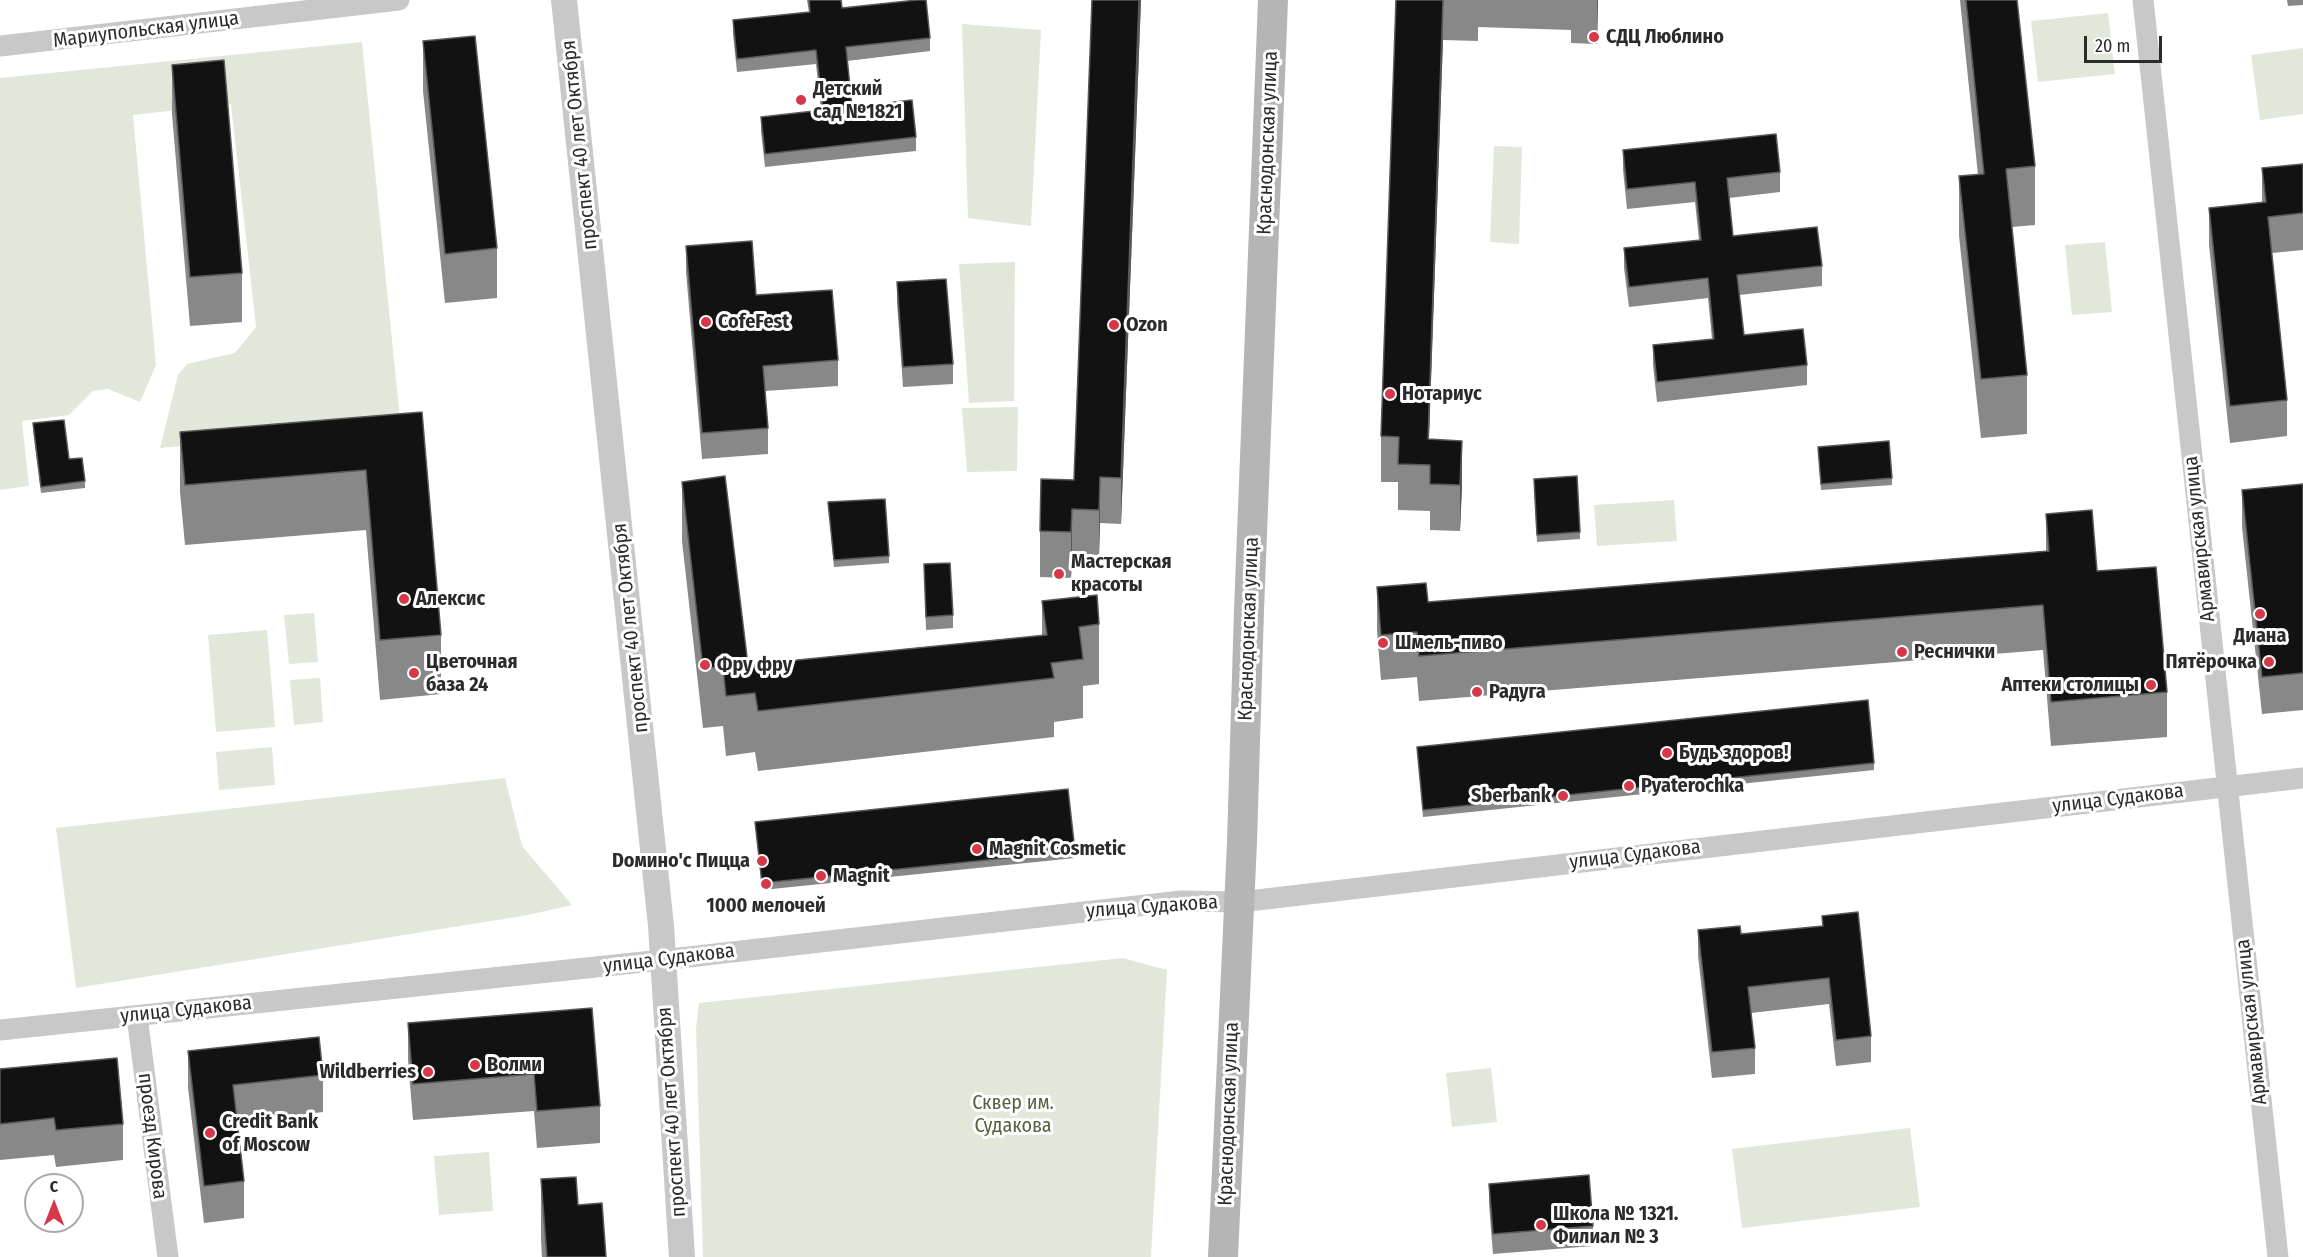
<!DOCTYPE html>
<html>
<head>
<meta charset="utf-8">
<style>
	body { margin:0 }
	#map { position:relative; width:2303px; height:1257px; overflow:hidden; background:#fff; font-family:"Fira Sans Condensed",sans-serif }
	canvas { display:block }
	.north { position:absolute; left:24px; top:1173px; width:60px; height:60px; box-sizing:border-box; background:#fff; border:2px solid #aaa; border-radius:50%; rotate:0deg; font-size:16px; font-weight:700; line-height:24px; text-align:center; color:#2b2b2b }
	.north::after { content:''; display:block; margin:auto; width:21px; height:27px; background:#d73849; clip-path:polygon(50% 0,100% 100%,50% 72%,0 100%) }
	.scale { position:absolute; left:2084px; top:36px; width:78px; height:27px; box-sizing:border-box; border:3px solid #2b2b2b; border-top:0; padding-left:8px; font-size:18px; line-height:21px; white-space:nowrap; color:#2b2b2b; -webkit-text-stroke:4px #fff; paint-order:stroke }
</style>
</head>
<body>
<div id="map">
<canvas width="2303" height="1257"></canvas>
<div class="north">С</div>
<div class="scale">20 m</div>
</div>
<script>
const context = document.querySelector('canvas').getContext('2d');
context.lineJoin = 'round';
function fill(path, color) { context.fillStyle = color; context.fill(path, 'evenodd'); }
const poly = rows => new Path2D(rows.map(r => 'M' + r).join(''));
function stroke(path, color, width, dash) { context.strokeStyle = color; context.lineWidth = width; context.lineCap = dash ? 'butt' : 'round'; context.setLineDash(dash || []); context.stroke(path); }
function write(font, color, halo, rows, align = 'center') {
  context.font = font + ' "Fira Sans Condensed",sans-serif'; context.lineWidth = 6; context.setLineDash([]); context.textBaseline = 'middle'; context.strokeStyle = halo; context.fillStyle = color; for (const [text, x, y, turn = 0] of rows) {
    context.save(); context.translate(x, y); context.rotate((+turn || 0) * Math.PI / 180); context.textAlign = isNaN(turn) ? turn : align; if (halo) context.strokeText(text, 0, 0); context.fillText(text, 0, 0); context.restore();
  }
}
const green = poly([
	[2108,13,2115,74,2038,82,2031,21],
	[962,24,1041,30,1031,226,968,218],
	[362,42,401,429,160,448,178,375,187,364,235,353,256,327,231,104,133,115,156,365,140,402,108,389,93,391,69,415,22,421,29,486,0,490,0,78],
	[2303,48,2303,114,2260,120,2251,55],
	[1494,146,1522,147,1519,244,1490,242],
	[2105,242,2112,312,2072,315,2065,245],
	[1015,262,1014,401,969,403,959,264],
	[1018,407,1017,471,967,472,962,408],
	[1674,500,1677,541,1597,546,1594,505],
	[314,613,318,662,289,664,284,615],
	[267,630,275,727,216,732,208,635],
	[320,678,323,722,294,725,290,680],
	[272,747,275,785,219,790,216,752],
	[505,778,522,846,572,905,528,915,76,988,56,828],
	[1123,958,1167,970,1151,1257,703,1257,696,1029,699,1003],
	[1491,1068,1497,1122,1452,1127,1446,1073],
	[1910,1128,1920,1207,1742,1228,1732,1149],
	[489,1152,493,1211,439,1215,434,1156]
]);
const minor = poly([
	[2143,0,2278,1257],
	[0,46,399,0],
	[137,1016,168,1257],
	[0,1030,662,960,1181,901,1240,902,2303,778]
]);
const tertiary = poly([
	[564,0,661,926,682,1257]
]);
const secondary = poly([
	[1223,1257,1242,842,1249,610,1273,0]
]);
const wall = poly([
	[807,0,841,0,842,8,930,38,930,51,847,61,852,107,916,137,916,151,765,167,761,131,761,117,821,111,816,64,737,72,733,34,733,20,809,12],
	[1092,0,1141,0,1121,524,1100,523,1099,555,1072,554,1071,578,1040,577,1040,531,1074,480],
	[1396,0,1598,0,1597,44,1571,43,1571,30,1478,27,1478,41,1443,40,1429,439,1462,486,1460,531,1430,530,1430,511,1398,510,1398,482,1381,482,1381,436],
	[1960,0,2017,0,2035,166,2035,225,2012,227,2027,375,2027,434,1981,438,1959,236,1959,176,1978,175],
	[2287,0,2303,0,2303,5,2288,6],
	[423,41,497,248,497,298,445,303,423,91],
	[172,65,242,273,242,322,190,326,172,114],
	[1623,150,1780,172,1780,192,1729,198,1733,236,1822,266,1822,286,1739,295,1744,335,1807,365,1807,385,1657,402,1653,365,1653,345,1712,339,1708,298,1629,307,1624,268,1624,248,1699,240,1695,202,1627,209,1623,170],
	[2303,164,2303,250,2272,253,2287,400,2287,436,2230,443,2209,245,2209,208,2262,203,2262,168],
	[686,246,756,295,838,360,838,386,765,391,768,428,768,454,702,459,686,272],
	[897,282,953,364,953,384,903,387,897,302],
	[422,412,441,635,441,694,380,700,366,530,185,545,180,492,180,432],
	[33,423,69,459,85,481,85,488,41,493,33,430],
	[1818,447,1892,478,1892,485,1821,490],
	[682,482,748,665,1042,635,1042,601,1099,624,1099,684,1083,686,1083,718,1054,722,1054,737,758,771,755,752,726,756,723,726,703,728,682,541],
	[2303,484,2303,710,2262,714,2242,527,2242,490],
	[1534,486,1580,532,1580,539,1537,542],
	[828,502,889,556,889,563,834,567],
	[2046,514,2097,571,2167,692,2167,737,2051,746,2043,650,1419,701,1417,677,1381,680,1377,631,1377,587,1428,602,2046,551],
	[924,564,953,615,953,628,926,630],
	[1417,747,1874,763,1874,770,1423,817],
	[755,822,1075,851,1075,858,762,890],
	[1822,916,1871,1036,1871,1062,1836,1066,1829,1004,1751,1013,1755,1048,1755,1074,1712,1078,1698,956,1698,930,1741,934,1822,926],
	[592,1008,600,1106,600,1143,537,1148,534,1111,413,1120,408,1060,408,1023],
	[188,1051,323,1075,323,1112,237,1122,244,1181,244,1218,204,1223,188,1088],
	[0,1069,123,1124,123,1160,56,1167,54,1155,0,1160],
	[541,1179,578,1205,606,1257,542,1257,541,1239],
	[1489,1184,1593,1226,1593,1246,1493,1254,1489,1204]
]);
const shadedWall = poly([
	[1139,0,1141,0,1121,524,1121,478],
	[1443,0,1443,40,1428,465,1428,439],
	[1597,0,1598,0,1597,44],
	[1462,441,1462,486,1460,531,1460,485],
	[1100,477,1100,523,1099,555,1099,510],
	[1072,509,1072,554,1071,578,1071,532]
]);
const building = poly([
	[809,0,841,0,842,8,917,0,926,0,930,38,846,47,852,107,912,100,916,137,765,154,761,117,823,110,816,50,737,59,733,20,810,12,809,0],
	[1092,0,1139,0,1121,478,1100,477,1099,510,1072,509,1071,532,1040,531,1041,479,1074,480,1092,0],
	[1396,0,1443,0,1428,439,1462,441,1460,485,1430,484,1430,465,1398,464,1399,437,1381,436,1396,0],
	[1966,0,2017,0,2035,166,2006,169,2027,375,1981,379,1959,176,1984,174,1966,0],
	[475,36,497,248,445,254,423,41,475,36],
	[224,60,242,273,190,277,172,65,224,60],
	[1776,134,1780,172,1727,178,1733,236,1817,227,1822,266,1737,275,1744,335,1803,329,1807,365,1657,382,1653,345,1714,339,1708,278,1629,287,1624,248,1701,240,1695,182,1627,189,1623,150,1776,134],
	[2303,164,2303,213,2268,217,2287,400,2230,406,2209,208,2266,202,2262,168,2303,164],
	[752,241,756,295,832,290,838,360,763,366,768,428,702,433,686,246,752,241],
	[946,279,953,364,903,367,897,282,946,279],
	[422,412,441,635,380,640,366,470,185,485,180,432,422,412],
	[64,420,69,459,82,458,85,481,41,487,33,423,64,420],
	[1889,441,1892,478,1821,484,1818,447,1889,441],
	[725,476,748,665,1047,635,1042,601,1097,595,1099,624,1079,627,1083,659,1051,663,1054,678,758,711,755,693,726,696,723,667,703,668,682,482,725,476],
	[1577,476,1580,532,1537,535,1534,479,1577,476],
	[2303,484,2303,673,2262,677,2242,490,2303,484],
	[885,499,889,556,834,560,828,502,885,499],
	[2092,510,2097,571,2156,567,2167,692,2051,702,2043,605,1419,656,1417,632,1381,635,1377,587,1426,583,1428,602,2049,551,2046,514,2092,510],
	[950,563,953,615,926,617,924,564,950,563],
	[1868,700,1874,763,1423,810,1417,747,1868,700],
	[1068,789,1075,851,762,883,755,822,1068,789],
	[1858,912,1871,1036,1836,1040,1829,978,1748,987,1755,1048,1712,1052,1698,930,1740,926,1741,934,1823,926,1822,916,1858,912],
	[592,1008,600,1106,537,1111,534,1074,413,1084,408,1023,592,1008],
	[319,1037,323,1075,233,1085,244,1181,204,1186,188,1051,319,1037],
	[117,1058,123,1124,56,1130,54,1118,0,1124,0,1069,117,1058],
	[1589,1175,1593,1226,1493,1234,1489,1184,1589,1175],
	[576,1177,578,1205,602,1203,606,1257,547,1257,541,1179,576,1177]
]);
const markers = [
	[1594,37,6,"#d73849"],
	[801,100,6,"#d73849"],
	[706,322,6,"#d73849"],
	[1114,325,6,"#d73849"],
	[1390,394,6,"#d73849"],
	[1059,574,6,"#d73849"],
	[404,599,6,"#d73849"],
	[2260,614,6,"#d73849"],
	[1383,643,6,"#d73849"],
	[1902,652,6,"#d73849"],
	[2269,662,6,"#d73849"],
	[705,665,6,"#d73849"],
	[414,673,6,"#d73849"],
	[2151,685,6,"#d73849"],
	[1477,692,6,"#d73849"],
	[1667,753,6,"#d73849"],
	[1629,786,6,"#d73849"],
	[1563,796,6,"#d73849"],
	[977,849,6,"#d73849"],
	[762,861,6,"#d73849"],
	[821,876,6,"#d73849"],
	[766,884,6,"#d73849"],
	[475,1065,6,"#d73849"],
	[428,1072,6,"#d73849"],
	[210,1133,6,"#d73849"],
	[1541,1225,6,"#d73849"]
];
const streetNames = [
	["Мариупольская улица",146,30,-7],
	["Краснодонская улица",1268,143,-88],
	["проспект 40 лет Октября",580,145,-96],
	["Армавирская улица",2200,539,-96],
	["проспект 40 лет Октября",631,628,-96],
	["Краснодонская улица",1249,629,-88],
	["улица Судакова",2118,799,-7],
	["улица Судакова",1635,855,-7],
	["улица Судакова",1152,907,-4],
	["улица Судакова",669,959,-7],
	["улица Судакова",186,1010,-6],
	["Армавирская улица",2252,1022,-96],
	["проспект 40 лет Октября",672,1112,-94],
	["Краснодонская улица",1229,1114,-88],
	["проезд Кирова",152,1136,83]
];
const poiNames = [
	["СДЦ Люблино",1606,37],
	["Детский",813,89],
	["сад №1821",813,112],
	["CofeFest",718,322],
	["Ozon",1126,325],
	["Нотариус",1402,394],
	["Мастерская",1071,562],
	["красоты",1071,585],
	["Алексис",416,599],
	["Диана",2260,636,"center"],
	["Шмель-пиво",1395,643],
	["Реснички",1914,652],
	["Цветочная",426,662],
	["база 24",426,685],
	["Пятёрочка",2257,662,"right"],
	["Фру фру",717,665],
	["Аптеки столицы",2139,685,"right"],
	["Радуга",1489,692],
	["Будь здоров!",1679,753],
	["Pyaterochka",1641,786],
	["Sberbank",1551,796,"right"],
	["Magnit Cosmetic",989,849],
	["Dомино'с Пицца",750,861,"right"],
	["Magnit",833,876],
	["1000 мелочей",766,906,"center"],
	["Волми",487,1065],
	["Wildberries",416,1072,"right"],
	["Credit Bank",222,1122],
	["of Moscow",222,1145],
	["Школа № 1321.",1553,1214],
	["Филиал № 3",1553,1237]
];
const parkNames = [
	["Сквер им.",1013,1103],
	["Судакова",1013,1126]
];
fill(green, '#e2e8d9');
stroke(minor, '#c8c8c8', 21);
stroke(tertiary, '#c8c8c8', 26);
stroke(secondary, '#b5b5b5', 30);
fill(wall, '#888');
fill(shadedWall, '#595959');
fill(building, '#121212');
stroke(building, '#595959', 1.5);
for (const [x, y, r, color] of markers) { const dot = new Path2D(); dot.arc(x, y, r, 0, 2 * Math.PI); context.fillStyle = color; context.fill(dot); stroke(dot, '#fff', 2); }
write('20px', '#2b2b2b', '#fff', streetNames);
write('bold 20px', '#2b2b2b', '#fff', poiNames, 'left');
write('20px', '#50633d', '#fff', parkNames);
</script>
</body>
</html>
